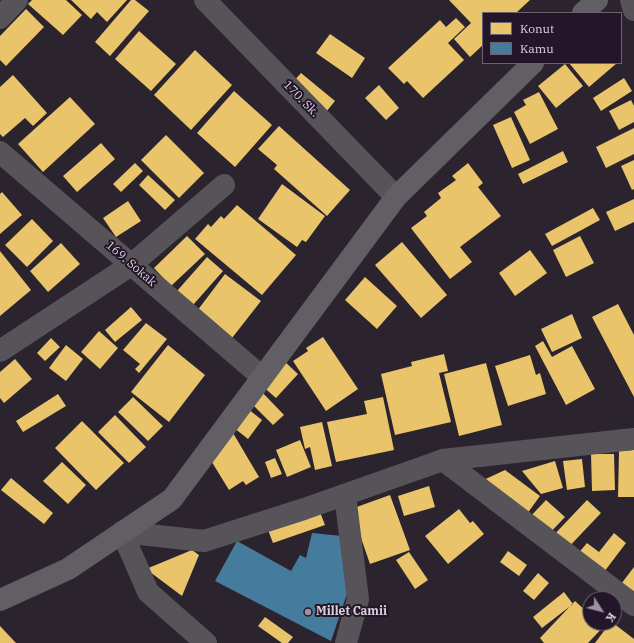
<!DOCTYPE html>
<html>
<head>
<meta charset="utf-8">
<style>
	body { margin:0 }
	#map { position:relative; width:634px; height:643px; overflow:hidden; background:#2b242f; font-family:"IBM Plex Serif",serif }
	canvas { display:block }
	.legend { position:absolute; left:482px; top:12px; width:140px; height:52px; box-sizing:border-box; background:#231628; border:1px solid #6c6170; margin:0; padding:5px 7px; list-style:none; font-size:12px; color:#d9d1dd }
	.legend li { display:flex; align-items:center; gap:8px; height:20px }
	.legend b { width:20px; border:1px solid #6c6170 }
	.north { position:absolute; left:582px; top:591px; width:40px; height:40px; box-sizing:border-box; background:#231628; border:1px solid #6c6170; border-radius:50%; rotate:126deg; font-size:11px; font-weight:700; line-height:16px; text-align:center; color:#d9d1dd }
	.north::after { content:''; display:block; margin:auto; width:14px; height:18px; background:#9c94a0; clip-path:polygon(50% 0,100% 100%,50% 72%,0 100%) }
</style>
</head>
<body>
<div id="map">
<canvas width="634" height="643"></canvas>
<ul class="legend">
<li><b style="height:11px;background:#e9c46a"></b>Konut</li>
<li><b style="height:11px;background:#457b9d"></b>Kamu</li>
</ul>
<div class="north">K</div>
</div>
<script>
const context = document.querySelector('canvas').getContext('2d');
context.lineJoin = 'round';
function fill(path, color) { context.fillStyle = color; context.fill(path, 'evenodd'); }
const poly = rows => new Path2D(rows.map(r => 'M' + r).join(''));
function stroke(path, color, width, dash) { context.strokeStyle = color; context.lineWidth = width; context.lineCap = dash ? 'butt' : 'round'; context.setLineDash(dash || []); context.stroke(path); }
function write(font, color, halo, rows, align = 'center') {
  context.font = font + ' "IBM Plex Serif",serif'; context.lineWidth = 4; context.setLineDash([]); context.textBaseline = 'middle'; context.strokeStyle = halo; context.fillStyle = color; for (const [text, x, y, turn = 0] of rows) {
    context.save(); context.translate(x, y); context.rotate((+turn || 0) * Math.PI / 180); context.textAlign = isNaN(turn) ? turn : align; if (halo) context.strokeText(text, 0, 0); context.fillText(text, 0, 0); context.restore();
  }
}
const homes = poly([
	[32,0,66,0,82,15,63,35,28,4],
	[71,0,127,0,107,22,97,12,91,19],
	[131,0,135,0,149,11,110,56,95,42],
	[449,0,530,0,516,13,483,13,483,45,470,57,454,39,471,23],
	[26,9,44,27,6,66,0,60,0,36],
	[456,18,465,27,448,43,464,60,423,98,407,81,404,84,388,68,440,20,446,27],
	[139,31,176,64,151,91,115,59],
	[330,34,365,58,352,78,316,53],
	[195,50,232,85,191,130,154,95],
	[569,63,617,63,589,87],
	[565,64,583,86,556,108,538,86],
	[301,73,335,101,326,112,292,83],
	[13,75,47,113,33,126,25,118,3,137,0,134,0,87],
	[624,78,632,91,601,111,593,98],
	[379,85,399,108,386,120,365,98],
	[234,91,272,125,235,167,197,133],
	[539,92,558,129,530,144,514,112,526,105,523,100],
	[70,97,95,124,43,172,18,144],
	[631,100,634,106,634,122,619,130,609,111],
	[511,117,530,160,512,168,493,125],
	[279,126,350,190,327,216,274,169,277,165,258,149],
	[634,128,634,154,606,168,596,147],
	[166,135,204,173,179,198,141,160],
	[101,143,115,159,77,192,63,176],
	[563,151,568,162,523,184,518,174],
	[634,160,634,189,632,190,621,166],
	[135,163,143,171,121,192,113,184],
	[468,163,483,183,478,187,501,216,460,247,472,262,450,279,411,228,427,216,424,212,441,198,438,193,456,180,452,176],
	[148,175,175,200,165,210,139,185],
	[282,184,325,216,306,242,302,240,297,247,258,219],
	[2,192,22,215,0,234,0,194],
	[634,199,634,222,615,231,606,212],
	[128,201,141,221,116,237,103,218],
	[237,205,296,255,262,295,195,239,208,224,211,227,221,216,224,219],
	[593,208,600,220,552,246,545,234],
	[32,219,53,241,27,267,5,245],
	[187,236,205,254,171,286,154,268],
	[580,236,594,263,566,277,553,250],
	[402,242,447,295,421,318,375,265],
	[61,243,80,264,48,292,30,271],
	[530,250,547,273,515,296,499,273],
	[0,251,31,290,0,316],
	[207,257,223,271,193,305,177,291],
	[225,274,261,301,232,338,197,311],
	[365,277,397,306,377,329,345,300],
	[618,304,634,335,634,397,592,317],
	[131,307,142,320,115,342,105,330],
	[572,314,582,338,552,352,541,329],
	[146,323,167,339,139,373,135,369,140,364,123,350],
	[99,331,118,348,100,369,81,352],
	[323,337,358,389,326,411,293,361,308,351,306,348],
	[51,338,60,347,45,361,37,353],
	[543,341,552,357,572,346,595,389,566,405,535,346],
	[66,345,83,359,66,381,49,368],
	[168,345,205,375,169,422,131,392],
	[444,354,448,371,439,373,451,422,395,435,381,374,412,366,411,362],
	[530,355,536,375,540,373,546,394,508,406,495,366],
	[15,359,32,379,4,403,0,398,0,372],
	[283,360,298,374,276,398,261,385],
	[486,363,502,425,459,436,444,374],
	[261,391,284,415,273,425,250,402],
	[58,394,66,406,23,432,16,421],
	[133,397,163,426,148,441,118,412],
	[383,397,394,450,336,462,327,422,367,414,364,401],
	[248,409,262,420,248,439,233,427],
	[115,415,146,447,129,463,98,432],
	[82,421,124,463,96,490,55,448],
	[322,422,332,466,315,470,310,447,305,449,300,427],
	[233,433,259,477,246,485,243,481,229,490,207,454],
	[300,440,311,467,287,477,276,450],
	[634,450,634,497,618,497,619,451],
	[591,454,614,454,615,490,592,491],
	[275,458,282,474,271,478,265,462],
	[582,459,585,487,567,490,563,461],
	[555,461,563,488,541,494,522,471],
	[62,462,86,485,68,504,43,481],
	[505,470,540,496,524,518,477,483],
	[11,478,53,513,44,524,1,490],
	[429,486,435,507,404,516,398,496],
	[390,495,410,550,370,564,351,509],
	[546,500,565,517,546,537,527,520],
	[587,500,601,513,564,552,550,539],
	[459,509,470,523,473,521,484,534,448,564,425,536],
	[320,512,325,525,273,543,268,530],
	[614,533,626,543,601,576,576,556,587,543,599,552],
	[192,550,199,555,182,596,146,569],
	[508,551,527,565,519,576,500,562],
	[409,552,428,580,415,589,396,560],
	[634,567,634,601,618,588],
	[538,573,549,583,534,600,523,591],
	[564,592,573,604,542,628,533,617],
	[575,601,587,612,590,609,590,623,607,623,588,643,544,643,540,638],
	[265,617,293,637,288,643,282,643,258,626],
	[610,623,613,623,634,639,634,643,595,643],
	[0,626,16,643,0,643]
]);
const public = poly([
	[312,533,342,536,351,582,331,641,215,581,237,541,291,571,300,555,306,558]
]);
const minor = poly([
	[205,0,396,197],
	[631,0,634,10],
	[0,18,17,0],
	[0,152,262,377],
	[0,351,131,265,224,185],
	[443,460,634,605],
	[345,495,358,599,346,643],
	[122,532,148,592,206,643]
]);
const tertiary = poly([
	[122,532,204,541,304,509,443,460,634,439]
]);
const secondary = poly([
	[583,13,597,0],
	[0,600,68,569,172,499,396,197,533,63]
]);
const markers = [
	[308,612,4,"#9c94a0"]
];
const streetNames = [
	["170. Sk.",301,99,46],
	["169. Sokak",131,264,41]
];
const poiNames = [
	["Millet Camii",316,612]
];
fill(homes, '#e9c46a');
fill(public, '#457b9d');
stroke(minor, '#565459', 22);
stroke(tertiary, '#565459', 22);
stroke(secondary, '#615f64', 22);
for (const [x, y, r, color] of markers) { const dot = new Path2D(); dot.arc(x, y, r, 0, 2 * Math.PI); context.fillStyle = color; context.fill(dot); stroke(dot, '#231628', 1.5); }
write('12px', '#d9d1dd', '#231628', streetNames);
write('bold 12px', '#d9d1dd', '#231628', poiNames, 'left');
</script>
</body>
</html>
